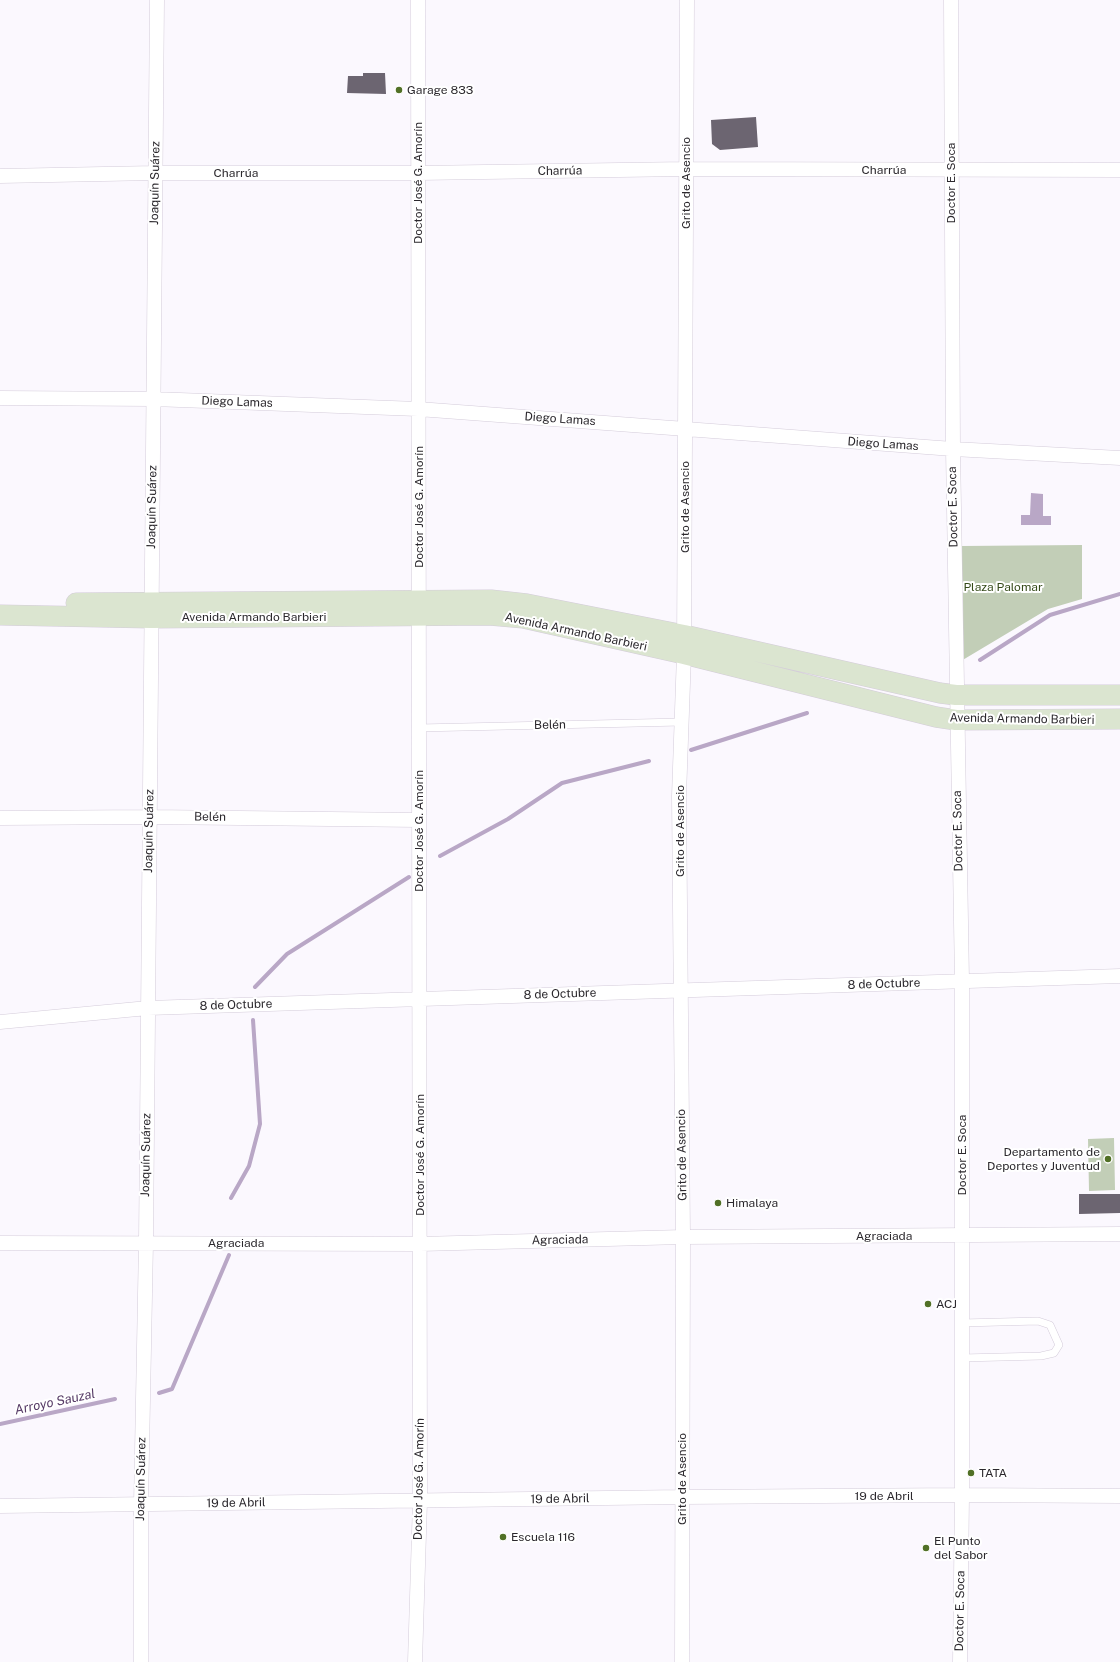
<!DOCTYPE html>
<html>
<head>
<meta charset="utf-8">
<style>
	body { margin:0 }
	canvas { display:block; background:#fbf8fe }
</style>
</head>
<body>
<canvas width="1120" height="1662"></canvas>
<script>
const context = document.querySelector('canvas').getContext('2d');
context.lineJoin = 'round';
function fill(path, color) { context.fillStyle = color; context.fill(path, 'evenodd'); }
const poly = rows => new Path2D(rows.map(r => 'M' + r).join(''));
function stroke(path, color, width, dash) { context.strokeStyle = color; context.lineWidth = width; context.lineCap = dash ? 'butt' : 'round'; context.setLineDash(dash || []); context.stroke(path); }
function write(font, color, halo, rows, align = 'center') {
  context.font = font + ' "Public Sans",sans-serif'; context.lineWidth = 4; context.setLineDash([]); context.textBaseline = 'middle'; context.strokeStyle = halo; context.fillStyle = color; for (const [text, x, y, turn = 0] of rows) {
    context.save(); context.translate(x, y); context.rotate((+turn || 0) * Math.PI / 180); context.textAlign = isNaN(turn) ? turn : align; if (halo) context.strokeText(text, 0, 0); context.fillText(text, 0, 0); context.restore();
  }
}
const green = poly([
	[1082,545,1082,599,1048,609,961,661,961,546],
	[1114,1138,1115,1190,1089,1191,1088,1139]
]);
const water = poly([
	[1031,493,1043,494,1043,516,1051,516,1051,525,1021,525,1021,515,1030,515]
]);
const stream = poly([
	[980,660,1050,615,1120,594],
	[691,750,807,713],
	[440,856,508,819,562,783,649,761],
	[255,987,287,954,409,877],
	[231,1198,249,1166,260,1124,253,1020],
	[159,1393,172,1389,229,1255],
	[0,1424,115,1399]
]);
const building = poly([
	[363,73,385,73,386,94,347,93,348,76,363,76],
	[756,117,758,147,720,150,712,144,711,120],
	[1079,1194,1120,1194,1120,1213,1079,1214]
]);
const lane = poly([
	[419,728,681,722],
	[962,1358,1041,1356,1054,1353,1059,1345,1050,1325,1038,1321,962,1323]
]);
const street = poly([
	[951,0,953,449,962,981,962,1495,960,1662],
	[0,176,155,173,418,173,686,169,1120,170],
	[0,398,153,399,418,409,953,449,1120,458],
	[0,818,150,817,419,820],
	[0,1022,148,1008,1120,976],
	[0,1243,420,1244,683,1237,1120,1234],
	[0,1506,682,1497,962,1495,1120,1496],
	[141,1662,141,1504,146,1242,157,0],
	[415,1662,420,1501,418,0],
	[682,1662,683,1237,679,796,684,654,687,0]
]);
const secondary = poly([
	[76,603,491,600,527,604,684,635,940,693,956,695,1120,695],
	[0,615,151,618,489,615,523,618,684,654,936,717,956,720,1120,719]
]);
const markers = [
	[399,90,4,"#517026"],
	[1108,1159,4,"#517026"],
	[718,1203,4,"#517026"],
	[928,1304,4,"#517026"],
	[971,1473,4,"#517026"],
	[503,1537,4,"#517026"],
	[926,1548,4,"#517026"]
];
const poiNames = [
	["Garage 833",407,90],
	["Departamento de",1100,1152,"right"],
	["Deportes y Juventud",1100,1166,"right"],
	["Himalaya",726,1203],
	["ACJ",936,1304],
	["TATA",979,1473],
	["Escuela 116",511,1537],
	["El Punto",934,1541],
	["del Sabor",934,1555]
];
const streetNames = [
	["Charrúa",884,170],
	["Charrúa",560,171,-1],
	["Charrúa",236,173],
	["Joaquín Suárez",155,183,-89],
	["Doctor José G. Amorín",418,183,-90],
	["Grito de Asencio",686,183,-90],
	["Doctor E. Soca",951,183,-90],
	["Diego Lamas",237,402,2],
	["Diego Lamas",560,419,4],
	["Diego Lamas",883,444,4],
	["Joaquín Suárez",152,507,-89],
	["Doctor José G. Amorín",419,507,-90],
	["Grito de Asencio",685,507,-90],
	["Doctor E. Soca",953,507,-91],
	["Avenida Armando Barbieri",254,617],
	["Avenida Armando Barbieri",576,632,12],
	["Avenida Armando Barbieri",1022,719,1],
	["Belén",550,725,-1],
	["Belén",210,817,1],
	["Joaquín Suárez",149,831,-89],
	["Doctor José G. Amorín",419,831,-90],
	["Grito de Asencio",680,831,-90],
	["Doctor E. Soca",958,831,-91],
	["8 de Octubre",884,984,-2],
	["8 de Octubre",560,994,-2],
	["8 de Octubre",236,1005,-2],
	["Joaquín Suárez",146,1155,-89],
	["Doctor José G. Amorín",420,1155,-90],
	["Grito de Asencio",682,1155,-91],
	["Doctor E. Soca",962,1155,-90],
	["Agraciada",884,1236],
	["Agraciada",560,1240,-1],
	["Agraciada",236,1243],
	["Joaquín Suárez",141,1479,-89],
	["Doctor José G. Amorín",419,1479,-89],
	["Grito de Asencio",682,1479,-90],
	["19 de Abril",884,1496],
	["19 de Abril",560,1499,-1],
	["19 de Abril",236,1503,-1],
	["Doctor E. Soca",960,1611,-89]
];
const parkNames = [
	["Plaza Palomar",1003,587]
];
const waterNames = [
	["Arroyo Sauzal",55,1402,-12]
];
fill(green, '#c2ceb7');
fill(water, '#b9a7c6');
stroke(stream, '#b9a7c6', 4);
fill(building, '#6c6571');
stroke(lane, '#d4ccda', 8);
stroke(street, '#d4ccda', 15);
stroke(secondary, '#d4ccda', 21);
stroke(lane, '#fff', 7);
stroke(street, '#fff', 14);
stroke(secondary, '#dbe5d0', 20);
for (const [x, y, r, color] of markers) { const dot = new Path2D(); dot.arc(x, y, r, 0, 2 * Math.PI); context.fillStyle = color; context.fill(dot); stroke(dot, '#fff', 1.5); }
write('12px', '#2b282d', '#fff', poiNames, 'left');
write('12px', '#2b282d', '#fff', streetNames);
write('12px', '#364b1a', '#fff', parkNames);
write('italic 13px', '#563a66', '#fff', waterNames);
</script>
</body>
</html>
